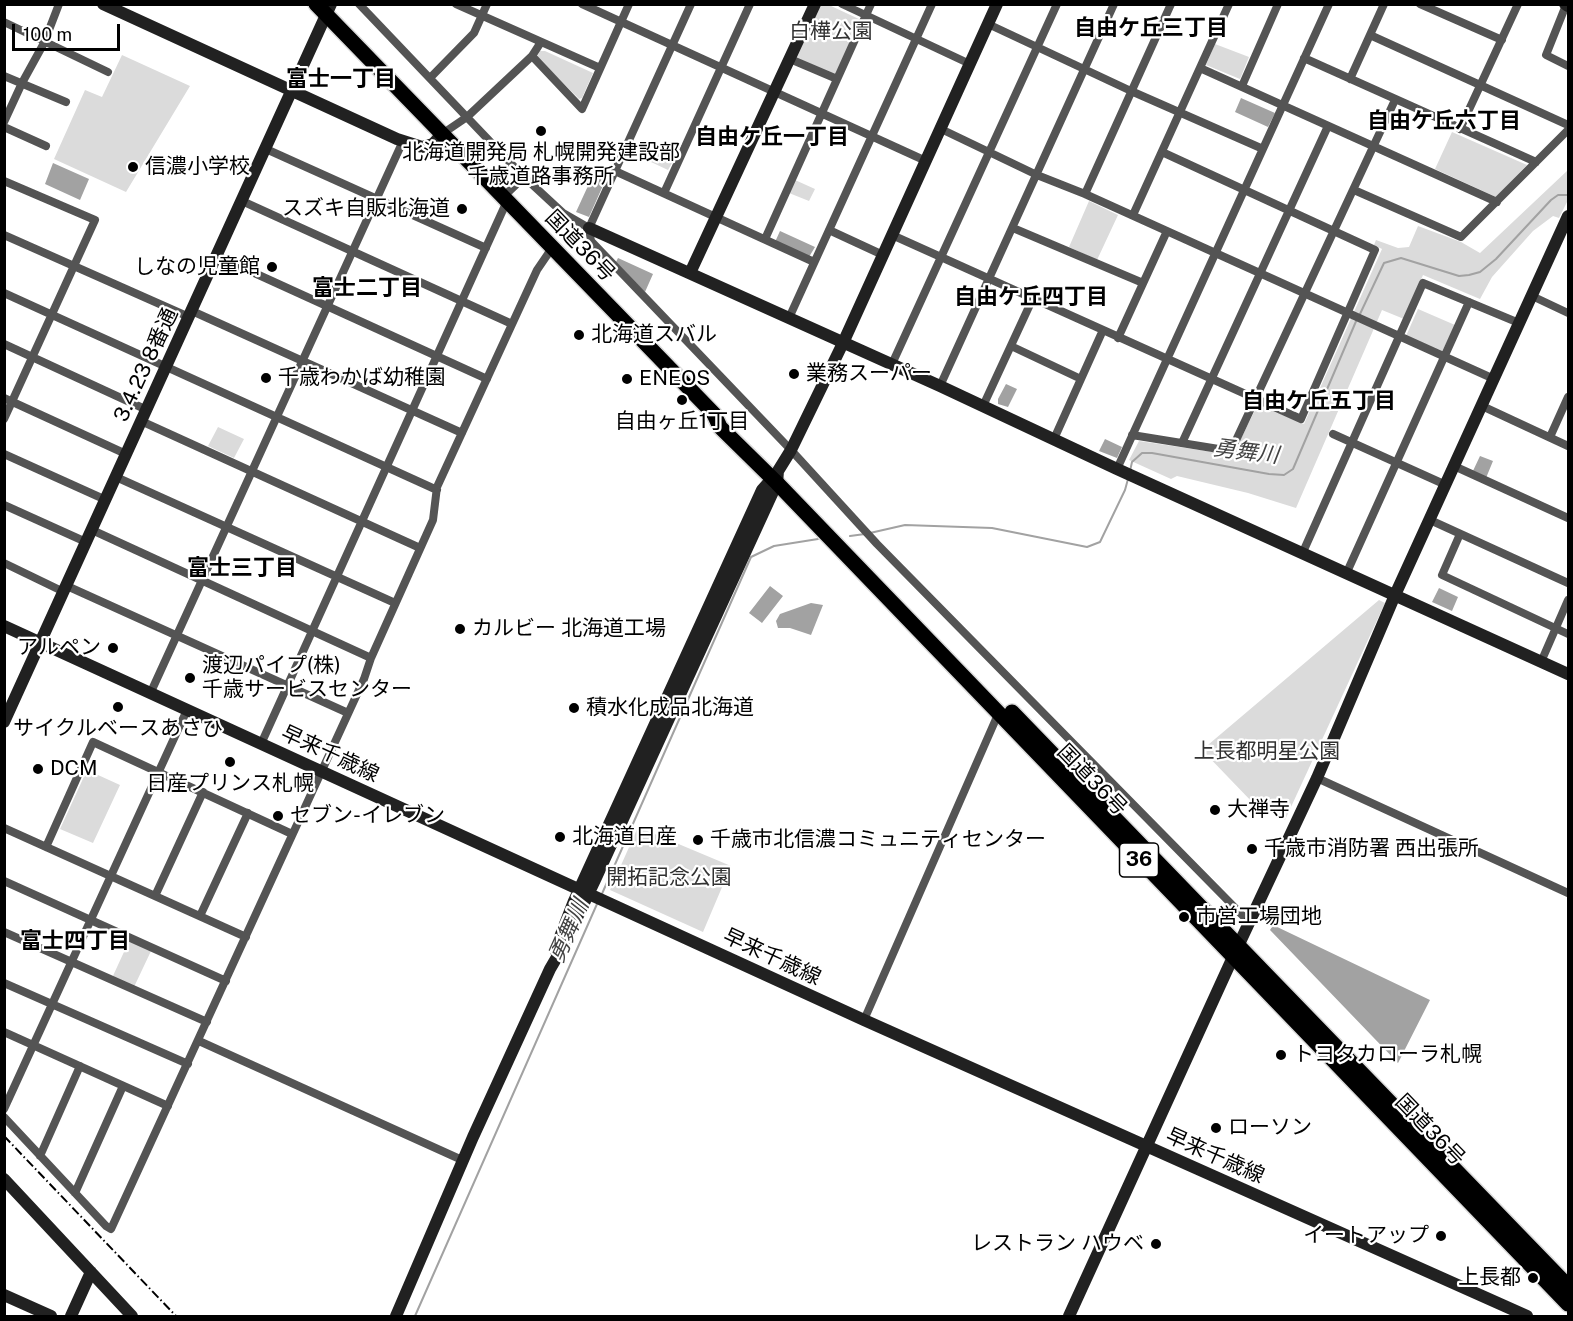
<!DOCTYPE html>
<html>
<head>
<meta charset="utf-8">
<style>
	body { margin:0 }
	#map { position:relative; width:1573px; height:1321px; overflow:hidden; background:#fff; font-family:"Public Sans",sans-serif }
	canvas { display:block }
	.frame { position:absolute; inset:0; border:6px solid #000; pointer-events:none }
	.scale { position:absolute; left:12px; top:24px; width:108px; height:27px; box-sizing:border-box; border:3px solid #000; border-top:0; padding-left:8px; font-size:18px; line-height:21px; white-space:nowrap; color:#000; -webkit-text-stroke:4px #fff; paint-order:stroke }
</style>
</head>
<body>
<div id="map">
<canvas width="1573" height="1321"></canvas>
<div class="frame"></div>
<div class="scale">100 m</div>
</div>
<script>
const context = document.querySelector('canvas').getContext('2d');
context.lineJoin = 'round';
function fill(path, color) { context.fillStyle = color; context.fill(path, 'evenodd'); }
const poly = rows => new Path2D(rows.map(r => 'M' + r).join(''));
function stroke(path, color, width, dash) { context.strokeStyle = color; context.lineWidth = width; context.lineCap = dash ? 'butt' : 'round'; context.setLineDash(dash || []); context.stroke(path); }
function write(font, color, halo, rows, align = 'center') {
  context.font = font + ' "Public Sans","Noto Sans JP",sans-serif'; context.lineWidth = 4.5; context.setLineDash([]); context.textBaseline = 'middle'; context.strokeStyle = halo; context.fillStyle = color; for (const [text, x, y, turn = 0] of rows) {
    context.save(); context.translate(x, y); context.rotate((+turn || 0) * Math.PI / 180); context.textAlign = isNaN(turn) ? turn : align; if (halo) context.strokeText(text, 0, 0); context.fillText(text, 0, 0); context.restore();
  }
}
const green = poly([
	[819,5,829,5,861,20,835,75,794,57],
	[1215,44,1249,57,1240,79,1206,65],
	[540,51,545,51,593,73,582,98,579,99,537,57],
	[122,55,190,86,126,192,54,159,85,90,102,97],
	[1452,132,1527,165,1496,197,1435,169],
	[657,150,675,158,668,170,651,162],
	[1568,170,1568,200,1559,218,1553,216,1533,231,1492,277,1480,299,1423,275,1404,319,1382,310,1296,508,1248,493,1177,476,1171,479,1129,460,1139,441,1233,455,1258,404,1304,424,1382,249,1374,245,1376,240,1398,248,1409,247,1418,226,1461,242,1480,253],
	[795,180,815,189,809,201,789,193],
	[1089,201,1118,215,1097,260,1069,247],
	[1418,309,1455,325,1442,352,1406,336],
	[218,427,244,439,234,458,208,446],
	[1379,600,1385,603,1285,820,1254,804,1202,750],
	[87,770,120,785,93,843,60,829],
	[638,827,731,866,703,932,610,890],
	[129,941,151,951,134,987,112,978]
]);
const water = poly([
	[1241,98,1275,113,1268,127,1235,112],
	[53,163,89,179,80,200,45,184],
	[593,175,605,181,589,217,576,212],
	[780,231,815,247,809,257,775,242],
	[618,258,653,274,645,292,616,262],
	[1006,384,1017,389,1008,407,998,404,998,399],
	[1105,439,1122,447,1117,458,1099,451],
	[1480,456,1493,461,1486,478,1472,473],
	[770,586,783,596,762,623,749,613],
	[1439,588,1458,597,1452,611,1432,602],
	[811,603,823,605,811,635,790,628,778,628,776,621,780,614],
	[1273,925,1430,1000,1398,1063,1270,930]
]);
const stream = poly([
	[1360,314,1384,263,1401,258,1459,276,1469,275,1480,272,1496,259,1551,200,1558,195,1568,195],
	[1130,471,1132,462,1142,453,1152,453,1269,474,1284,475,1293,469,1357,319],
	[870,533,905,525,992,528,1087,547,1100,542,1125,490,1128,479],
	[850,536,865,534],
	[601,896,751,557,774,546,818,539],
	[415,1316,597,904]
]);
const street = poly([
	[359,4,522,175,563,213,589,228],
	[456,4,600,68],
	[582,4,926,161],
	[691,4,589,228,591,241,791,450,877,544,1249,922],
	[842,4,970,64],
	[1420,4,1502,40],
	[1566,5,1546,55,1568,66],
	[4,22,108,72],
	[988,24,1131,91,1263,149],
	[1370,35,1568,125],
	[532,56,582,109,629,4],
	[1304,58,1536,162],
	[790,59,837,79],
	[1200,68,1497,202],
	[4,76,66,102],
	[430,78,474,33,487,4],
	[1350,79,1384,4],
	[1242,86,1278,4],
	[4,122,22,83,44,43,59,4],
	[4,127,46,146],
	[941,129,1037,175,1085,194,1494,379],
	[1460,129,1518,4],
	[442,134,467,117,532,56,541,42],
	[266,149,486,248],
	[615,171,814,262],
	[4,181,95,220,4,419],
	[1354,190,1461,237,1568,130],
	[664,193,750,4],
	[1085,194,1171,4],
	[503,197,524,177],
	[242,201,512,324],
	[1133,215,1229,4],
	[1013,228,1143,283],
	[829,230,883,255],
	[4,235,189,317],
	[892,235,1301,419,1375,250,1162,152],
	[765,239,871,4],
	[217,256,487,379],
	[4,293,437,490],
	[1532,296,1568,313],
	[192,311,462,433],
	[789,318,932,4],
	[1118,338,1167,231],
	[4,344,147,410],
	[1011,346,1081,379],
	[892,364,1057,4],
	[940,386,1114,4],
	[4,398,126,454],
	[983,406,1033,298],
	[1482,406,1568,446],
	[141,421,420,548],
	[1333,434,1446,485],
	[1132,435,1231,451,1395,100],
	[1550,437,1568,397],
	[1054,439,1103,330],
	[1182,443,1328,126],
	[4,454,106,500],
	[1454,466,1568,518],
	[1117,469,1329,4],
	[116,477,395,603],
	[4,505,86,542],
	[1430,520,1568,583],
	[92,530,371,658],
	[1460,534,1442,575,1568,634],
	[1303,552,1423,283,1519,323],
	[4,563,64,592],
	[1347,572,1469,302],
	[67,586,348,713],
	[1541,662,1568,600],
	[150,694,403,141],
	[261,744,507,201],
	[1317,778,1568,893],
	[4,828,246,937],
	[46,847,93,742,292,834],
	[4,881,226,981],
	[155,896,203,792],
	[200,916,248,813],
	[4,932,207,1022],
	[4,983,188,1064],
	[864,1020,999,712],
	[4,1032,168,1106],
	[199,1041,462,1160],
	[4,1109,187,710],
	[4,1117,106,1226,111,1229,364,679,371,658,433,520,437,487,537,270,552,248],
	[40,1156,80,1066],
	[75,1193,123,1086]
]);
const secondary = poly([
	[103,4,397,139,422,147,433,144,442,134],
	[1565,4,1568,6],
	[589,228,940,386,1117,469,1568,674],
	[690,273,815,4],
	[4,626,864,1020,1527,1316],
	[4,722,331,4],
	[555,950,574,901,762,490,778,472],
	[4,1179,132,1316],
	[4,1295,51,1316],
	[71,1316,91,1272],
	[396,1316,473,1137,550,969,564,945,595,880,777,483,778,471,791,450,843,343,997,4],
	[1069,1316,1233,957,1317,778,1395,595,1568,216]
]);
const highway = poly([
	[316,4,714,414,720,427,777,483,1568,1304],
	[1012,712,1568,1286]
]);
const rail = poly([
	[4,1136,176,1316]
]);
const markers = [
	[541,131,6,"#000"],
	[133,167,6,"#000"],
	[462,209,6,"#000"],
	[272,267,6,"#000"],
	[579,335,6,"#000"],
	[794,374,6,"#000"],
	[266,378,6,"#000"],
	[627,379,6,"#000"],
	[682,400,6,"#000"],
	[460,629,6,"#000"],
	[113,648,6,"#000"],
	[190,678,6,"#000"],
	[118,707,6,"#000"],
	[574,708,6,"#000"],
	[230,762,6,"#000"],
	[38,769,6,"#000"],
	[1215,810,6,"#000"],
	[278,816,6,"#000"],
	[560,837,6,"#000"],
	[698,840,6,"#000"],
	[1252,849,6,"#000"],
	[1184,917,6,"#000"],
	[1281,1055,6,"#000"],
	[1216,1128,6,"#000"],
	[1441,1236,6,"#000"],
	[1156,1244,6,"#000"],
	[1533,1278,6,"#000"]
];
const shields = [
	[1139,860,39]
];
const shieldNames = [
	["36",1139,860]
];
const parkNames = [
	["白樺公園",831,32],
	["上長都明星公園",1267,752],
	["開拓記念公園",669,878]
];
const poiNames = [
	["北海道開発局 札幌開発建設部",541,153,"center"],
	["千歳道路事務所",541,177,"center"],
	["信濃小学校",145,167],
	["スズキ自販北海道",450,209,"right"],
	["しなの児童館",260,267,"right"],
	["北海道スバル",591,335],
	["業務スーパー",806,374],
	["千歳わかば幼稚園",278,378],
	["ENEOS",639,379],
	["自由ヶ丘1丁目",682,422,"center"],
	["カルビー 北海道工場",472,629],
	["アルペン",101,648,"right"],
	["渡辺パイプ(株)",202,666],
	["千歳サービスセンター",202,690],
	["積水化成品北海道",586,708],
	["サイクルベースあさひ",118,729,"center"],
	["DCM",50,769],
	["日産プリンス札幌",230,784,"center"],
	["大禅寺",1227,810],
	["セブン-イレブン",290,816],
	["北海道日産",572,837],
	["千歳市北信濃コミュニティセンター",710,840],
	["千歳市消防署 西出張所",1264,849],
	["市営工場団地",1196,917],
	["トヨタカローラ札幌",1293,1055],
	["ローソン",1228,1128],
	["イートアップ",1429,1236,"right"],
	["レストラン ハウベ",1144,1244,"right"],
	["上長都",1521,1278,"right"]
];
const streetNames = [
	["国道36号",580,246,46],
	["3.4.23 8番通",146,365,-65],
	["早来千歳線",330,754,25],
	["国道36号",1092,780,46],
	["早来千歳線",772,957,25],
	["国道36号",1430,1130,46],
	["早来千歳線",1215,1156,24]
];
const neighbourhoodNames = [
	["自由ケ丘三丁目",1151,28],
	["富士一丁目",341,79],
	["自由ケ丘六丁目",1444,121],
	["自由ケ丘一丁目",772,137],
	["富士二丁目",367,288],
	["自由ケ丘四丁目",1031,297],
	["自由ケ丘五丁目",1319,401],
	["富士三丁目",242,568],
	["富士四丁目",75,941]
];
const waterNames = [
	["勇舞川",1246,452,7],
	["勇舞川",569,931,-66]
];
fill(green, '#dbdbdb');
fill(water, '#a2a2a2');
stroke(stream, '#a2a2a2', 2);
stroke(highway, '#dbdbdb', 18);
stroke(street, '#545454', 8);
stroke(secondary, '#212121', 12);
stroke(highway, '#000', 15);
stroke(rail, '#000', 2, [9, 3, 1.5, 3]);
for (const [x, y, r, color] of markers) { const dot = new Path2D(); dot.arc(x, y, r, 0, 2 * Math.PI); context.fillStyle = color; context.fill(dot); stroke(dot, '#fff', 2); }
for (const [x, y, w] of shields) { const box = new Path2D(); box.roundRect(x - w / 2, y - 17, w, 34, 4.5); context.fillStyle = '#fff'; context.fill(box); stroke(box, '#000', 1.5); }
write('bold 20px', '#000', null, shieldNames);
write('21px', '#323232', '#fff', parkNames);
write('21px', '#000', '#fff', poiNames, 'left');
write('21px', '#000', '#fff', streetNames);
write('bold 22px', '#000', '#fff', neighbourhoodNames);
write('italic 22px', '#434343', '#fff', waterNames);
</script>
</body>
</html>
